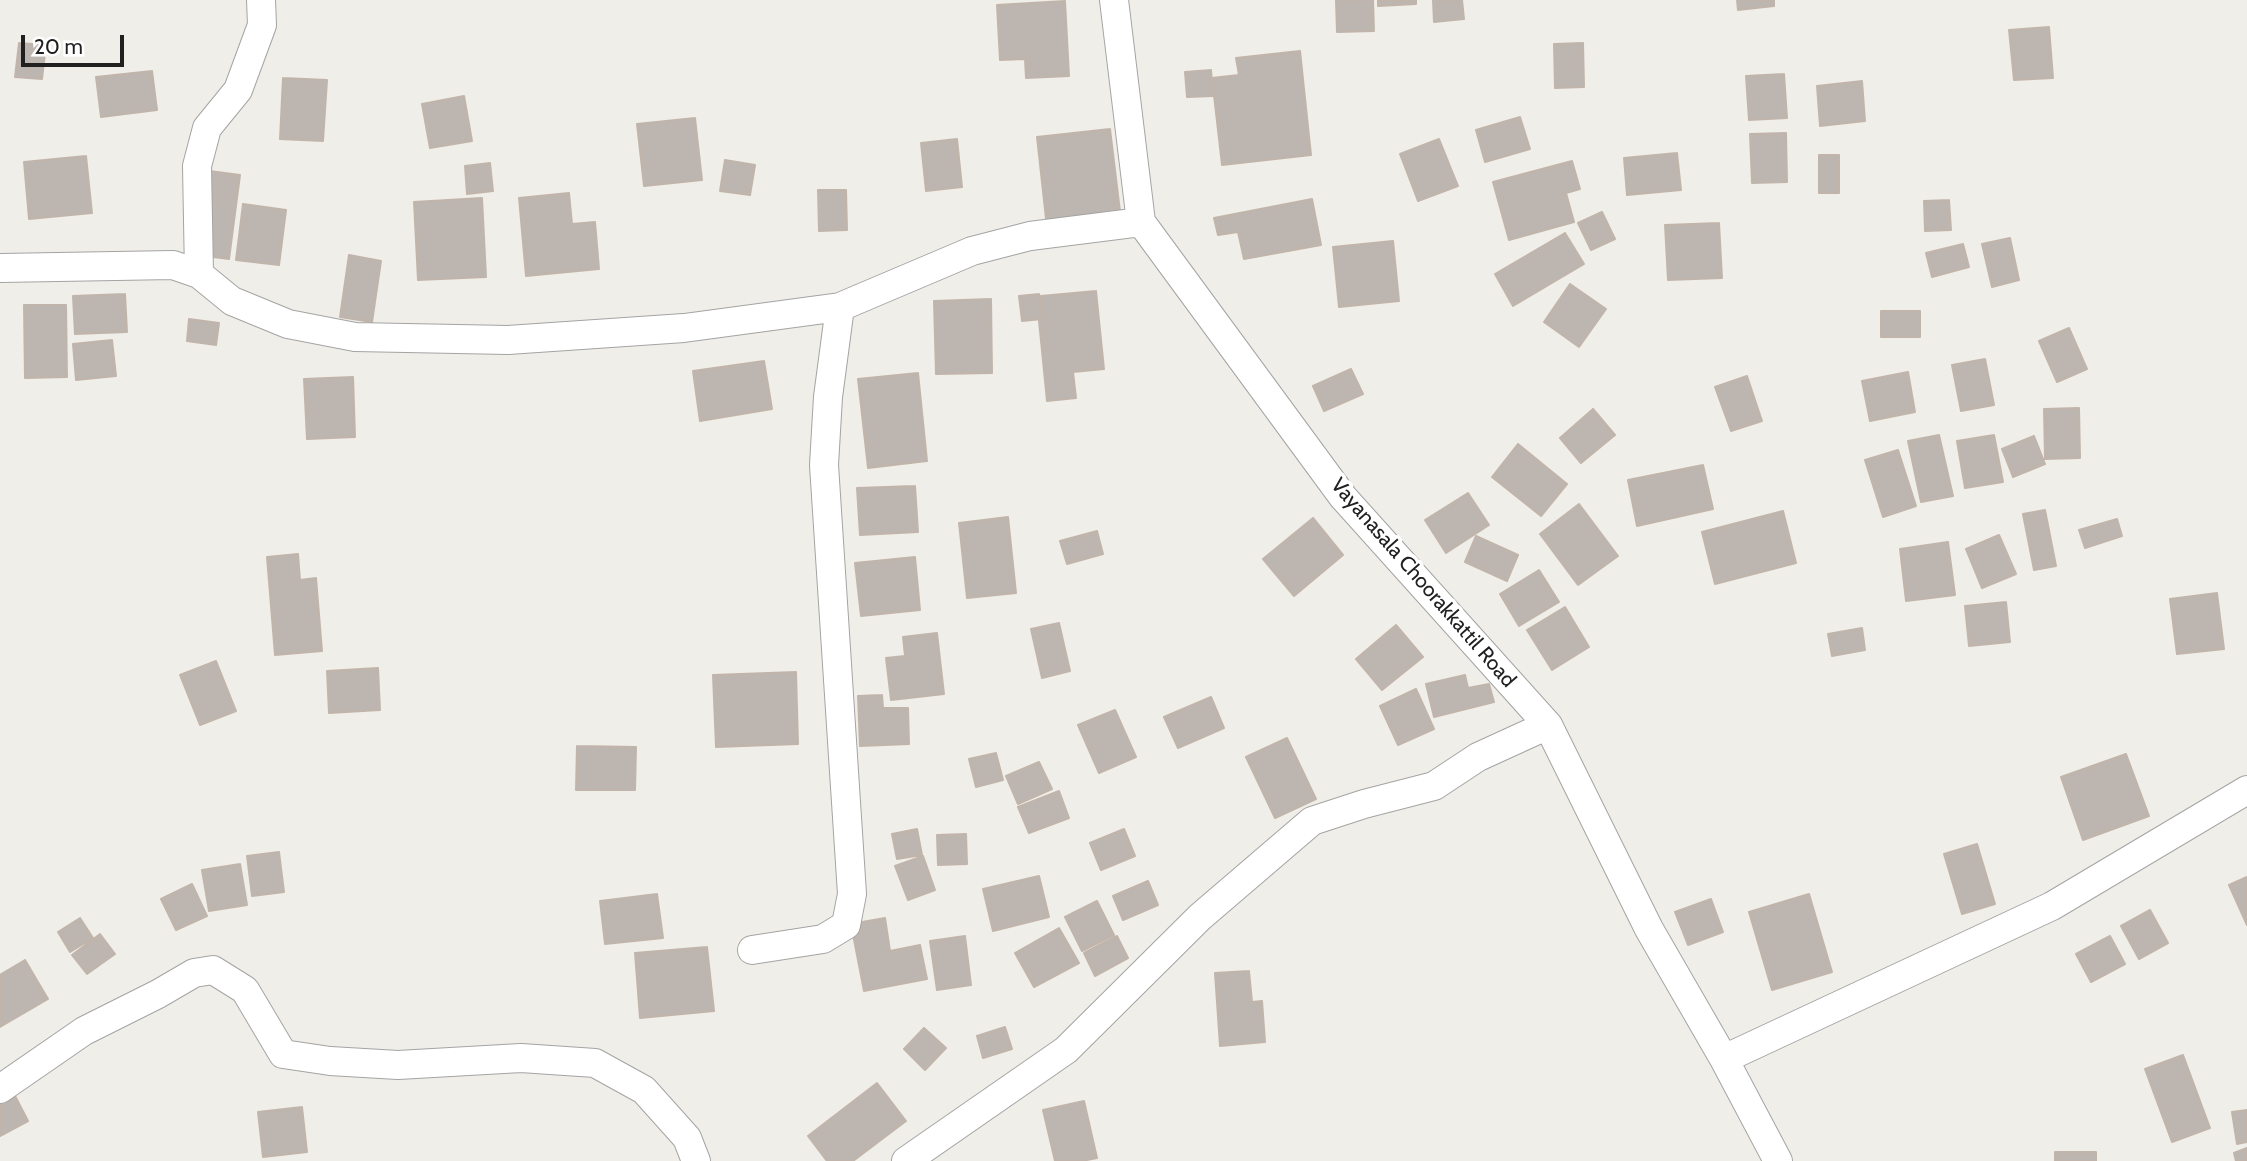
<!DOCTYPE html>
<html>
<head>
<meta charset="utf-8">
<style>
	body { margin:0 }
	#map { position:relative; width:2247px; height:1161px; overflow:hidden; background:#f0eee8; font-family:Cabin,sans-serif }
	canvas { display:block }
	.scale { position:absolute; left:21px; top:35px; width:103px; height:32px; box-sizing:border-box; border:4px solid #202020; border-top:0; padding-left:9px; font-size:21px; line-height:24px; white-space:nowrap; color:#202020; -webkit-text-stroke:5px #fff; paint-order:stroke }
</style>
</head>
<body>
<div id="map">
<canvas width="2247" height="1161"></canvas>
<div class="scale">20 m</div>
</div>
<script>
const context = document.querySelector('canvas').getContext('2d');
context.lineJoin = 'round';
function fill(path, color) { context.fillStyle = color; context.fill(path, 'evenodd'); }
const poly = rows => new Path2D(rows.map(r => 'M' + r).join(''));
function stroke(path, color, width, dash) { context.strokeStyle = color; context.lineWidth = width; context.lineCap = dash ? 'butt' : 'round'; context.setLineDash(dash || []); context.stroke(path); }
function write(font, color, halo, rows, align = 'center') {
  context.font = font + ' Cabin,sans-serif'; context.lineWidth = 7; context.setLineDash([]); context.textBaseline = 'middle'; context.strokeStyle = halo; context.fillStyle = color; for (const [text, x, y, turn = 0] of rows) {
    context.save(); context.translate(x, y); context.rotate((+turn || 0) * Math.PI / 180); context.textAlign = isNaN(turn) ? turn : align; if (halo) context.strokeText(text, 0, 0); context.fillText(text, 0, 0); context.restore();
  }
}
const building = poly([
	[1336,0,1373,0,1374,31,1337,32,1336,0],
	[1378,0,1416,0,1416,4,1378,6,1378,0],
	[1433,0,1462,0,1464,19,1434,22,1433,0],
	[1737,0,1774,0,1774,6,1738,10,1737,0],
	[1065,1,1069,76,1026,78,1025,59,1000,60,997,5,1065,1],
	[2049,27,2053,78,2014,80,2009,30,2049,27],
	[19,43,46,45,42,79,15,77,19,43],
	[1583,43,1584,87,1555,88,1554,44,1583,43],
	[1300,51,1311,155,1222,165,1212,78,1239,75,1236,58,1300,51],
	[1211,70,1213,96,1187,97,1185,72,1211,70],
	[152,71,157,110,101,117,96,77,152,71],
	[1784,74,1787,118,1749,120,1746,76,1784,74],
	[283,78,327,80,323,141,280,139,283,78],
	[1862,81,1865,121,1820,126,1817,86,1862,81],
	[464,96,472,141,430,148,422,104,464,96],
	[1520,117,1530,149,1485,162,1476,130,1520,117],
	[695,118,702,180,644,186,637,124,695,118],
	[1110,129,1122,228,1048,237,1037,137,1110,129],
	[1786,133,1787,182,1752,183,1750,134,1786,133],
	[957,139,962,187,926,191,921,143,957,139],
	[1439,139,1458,186,1418,201,1400,154,1439,139],
	[1677,153,1681,190,1627,195,1624,158,1677,153],
	[1819,155,1839,155,1839,193,1819,193,1819,155],
	[86,156,92,213,29,219,24,162,86,156],
	[725,160,755,165,750,195,720,191,725,160],
	[1572,161,1580,189,1566,193,1574,222,1509,240,1493,182,1572,161],
	[490,163,493,191,467,194,465,166,490,163],
	[202,170,240,175,229,259,190,254,202,170],
	[818,190,846,190,847,230,819,231,818,190],
	[569,193,572,224,595,222,599,269,526,276,519,198,569,193],
	[482,198,486,277,418,280,414,202,482,198],
	[1312,199,1321,245,1244,259,1238,232,1218,235,1214,218,1312,199],
	[1949,200,1951,230,1925,231,1924,201,1949,200],
	[243,204,286,210,279,265,236,260,243,204],
	[1602,212,1615,239,1591,250,1578,223,1602,212],
	[1719,223,1722,278,1668,280,1665,225,1719,223],
	[1565,233,1584,264,1513,306,1495,274,1565,233],
	[2010,238,2019,280,1992,287,1982,244,2010,238],
	[1393,241,1399,301,1339,307,1333,247,1393,241],
	[1963,244,1969,267,1932,277,1926,253,1963,244],
	[349,255,381,261,372,322,340,317,349,255],
	[1570,284,1606,309,1579,347,1544,322,1570,284],
	[1096,291,1104,369,1073,372,1076,398,1047,401,1039,321,1044,320,1041,296,1096,291],
	[125,294,127,332,75,334,73,296,125,294],
	[1039,294,1042,319,1022,321,1019,296,1039,294],
	[991,299,992,373,936,374,934,301,991,299],
	[24,305,66,305,67,377,25,378,24,305],
	[1881,311,1920,311,1920,337,1881,337,1881,311],
	[189,319,219,323,216,345,187,341,189,319],
	[2069,328,2087,369,2057,382,2039,341,2069,328],
	[112,340,116,376,76,380,73,344,112,340],
	[1985,359,1994,405,1961,411,1952,365,1985,359],
	[764,361,772,409,700,421,693,371,764,361],
	[1351,369,1363,394,1324,411,1313,386,1351,369],
	[1908,372,1915,412,1870,421,1862,381,1908,372],
	[918,373,927,461,868,468,858,379,918,373],
	[1747,376,1762,421,1731,431,1715,387,1747,376],
	[353,377,355,437,307,439,304,379,353,377],
	[2079,408,2080,458,2045,459,2044,409,2079,408],
	[1593,409,1615,435,1581,463,1560,438,1593,409],
	[1939,435,1953,496,1921,502,1908,441,1939,435],
	[1994,435,2003,482,1965,488,1957,441,1994,435],
	[2034,436,2045,464,2013,477,2002,449,2034,436],
	[1518,444,1567,484,1541,516,1492,477,1518,444],
	[1898,450,1916,506,1883,517,1865,460,1898,450],
	[1703,465,1713,509,1637,526,1628,480,1703,465],
	[915,486,918,532,860,535,857,488,915,486],
	[1468,493,1489,525,1446,553,1425,520,1468,493],
	[1579,504,1618,556,1578,585,1540,534,1579,504],
	[2045,510,2056,566,2034,570,2023,514,2045,510],
	[1783,511,1796,563,1715,584,1702,532,1783,511],
	[1008,517,1016,593,967,598,959,523,1008,517],
	[1313,518,1343,555,1294,596,1263,559,1313,518],
	[2117,519,2122,536,2085,548,2079,530,2117,519],
	[1097,531,1103,554,1067,564,1060,541,1097,531],
	[1999,535,2016,574,1982,588,1966,549,1999,535],
	[1476,536,1518,555,1507,581,1465,562,1476,536],
	[1948,542,1955,595,1906,601,1900,549,1948,542],
	[298,554,300,580,316,578,322,651,275,655,267,557,298,554],
	[915,557,920,610,861,616,855,563,915,557],
	[1539,570,1559,602,1519,626,1500,594,1539,570],
	[2217,593,2224,649,2177,654,2170,599,2217,593],
	[2006,602,2010,642,1969,646,1965,606,2006,602],
	[1565,607,1589,647,1552,670,1527,630,1565,607],
	[1059,623,1070,671,1042,678,1031,629,1059,623],
	[1396,625,1423,657,1382,690,1356,659,1396,625],
	[1862,628,1865,650,1832,656,1828,634,1862,628],
	[937,633,944,694,891,700,886,658,905,656,903,637,937,633],
	[216,661,236,711,200,725,180,675,216,661],
	[378,668,380,710,329,713,327,671,378,668],
	[796,672,798,744,716,747,713,675,796,672],
	[1465,675,1468,688,1489,684,1494,702,1434,717,1426,684,1465,675],
	[1416,689,1434,729,1398,745,1380,706,1416,689],
	[882,695,883,708,908,708,909,744,860,746,858,696,882,695],
	[1211,697,1224,728,1178,748,1164,717,1211,697],
	[1115,710,1136,757,1099,773,1078,725,1115,710],
	[1287,738,1316,799,1275,818,1246,757,1287,738],
	[577,746,636,747,635,790,576,790,577,746],
	[996,753,1003,780,976,787,969,759,996,753],
	[2126,754,2149,816,2083,840,2061,777,2126,754],
	[1039,762,1052,789,1018,804,1006,776,1039,762],
	[1059,791,1069,818,1029,833,1018,807,1059,791],
	[917,829,922,855,897,859,892,834,917,829],
	[1124,829,1135,856,1101,870,1090,843,1124,829],
	[966,834,967,864,938,865,937,835,966,834],
	[1977,844,1995,904,1962,914,1944,854,1977,844],
	[279,852,284,892,252,896,247,856,279,852],
	[923,856,935,890,908,900,895,866,923,856],
	[240,864,247,905,209,911,202,870,240,864],
	[1039,876,1049,917,993,931,983,889,1039,876],
	[2247,877,2247,925,2229,885,2247,877],
	[1148,881,1158,905,1123,920,1113,896,1148,881],
	[192,884,207,916,176,930,161,899,192,884],
	[657,894,663,938,605,944,600,901,657,894],
	[1809,894,1832,972,1772,990,1749,912,1809,894],
	[1711,899,1723,932,1688,945,1675,912,1711,899],
	[1097,901,1114,935,1082,951,1065,917,1097,901],
	[2150,910,2168,943,2139,959,2121,926,2150,910],
	[80,918,93,938,70,952,58,932,80,918],
	[885,918,890,951,920,945,927,979,864,991,851,924,885,918],
	[1059,928,1079,963,1034,987,1015,953,1059,928],
	[100,934,115,954,87,974,72,955,100,934],
	[965,936,971,985,937,990,930,941,965,936],
	[1117,936,1128,958,1095,976,1084,953,1117,936],
	[2110,936,2125,964,2091,982,2076,954,2110,936],
	[707,947,714,1011,640,1018,635,953,707,947],
	[25,960,48,999,0,1027,0,975,25,960],
	[1249,971,1252,1002,1262,1001,1265,1042,1220,1046,1215,973,1249,971],
	[1005,1027,1012,1049,983,1058,977,1036,1005,1027],
	[924,1028,946,1048,925,1070,904,1049,924,1028],
	[2183,1055,2210,1128,2172,1142,2145,1069,2183,1055],
	[877,1083,906,1121,853,1161,827,1161,808,1136,877,1083],
	[12,1090,28,1121,0,1136,0,1097,12,1090],
	[1084,1101,1097,1158,1082,1161,1055,1161,1043,1110,1084,1101],
	[302,1107,307,1152,263,1157,258,1112,302,1107],
	[2247,1110,2247,1142,2237,1144,2232,1112,2247,1110],
	[2247,1148,2247,1161,2236,1161,2234,1153,2247,1148],
	[2055,1152,2096,1152,2096,1161,2055,1161,2055,1152]
]);
const street = poly([
	[1114,0,1141,222,1343,497,1548,725,1649,929,1724,1059,1778,1161],
	[0,268,173,265,199,274,232,301,288,324,355,337,508,340,684,328,840,307,972,251,1030,236,1141,222],
	[199,274,197,166,207,128,238,90,262,25,261,0],
	[752,950,823,939,846,925,852,894,824,465,828,397,840,307],
	[1724,1059,2052,906,2247,790],
	[0,1089,84,1031,158,994,194,973,213,970,245,990,283,1054,330,1061,398,1065,521,1058,595,1063,644,1090,687,1138,696,1161],
	[906,1161,1066,1050,1200,917,1312,821,1364,804,1434,786,1478,757,1548,725]
]);
const streetNames = [
	["Vayanasala Choorakkattil Road",1423,583,49]
];
fill(building, '#bdb6b0');
stroke(building, '#c1b5ab', 2);
stroke(street, '#a4a4a4', 30);
stroke(street, '#fff', 28);
write('21px', '#202020', '#fff', streetNames);
</script>
</body>
</html>
